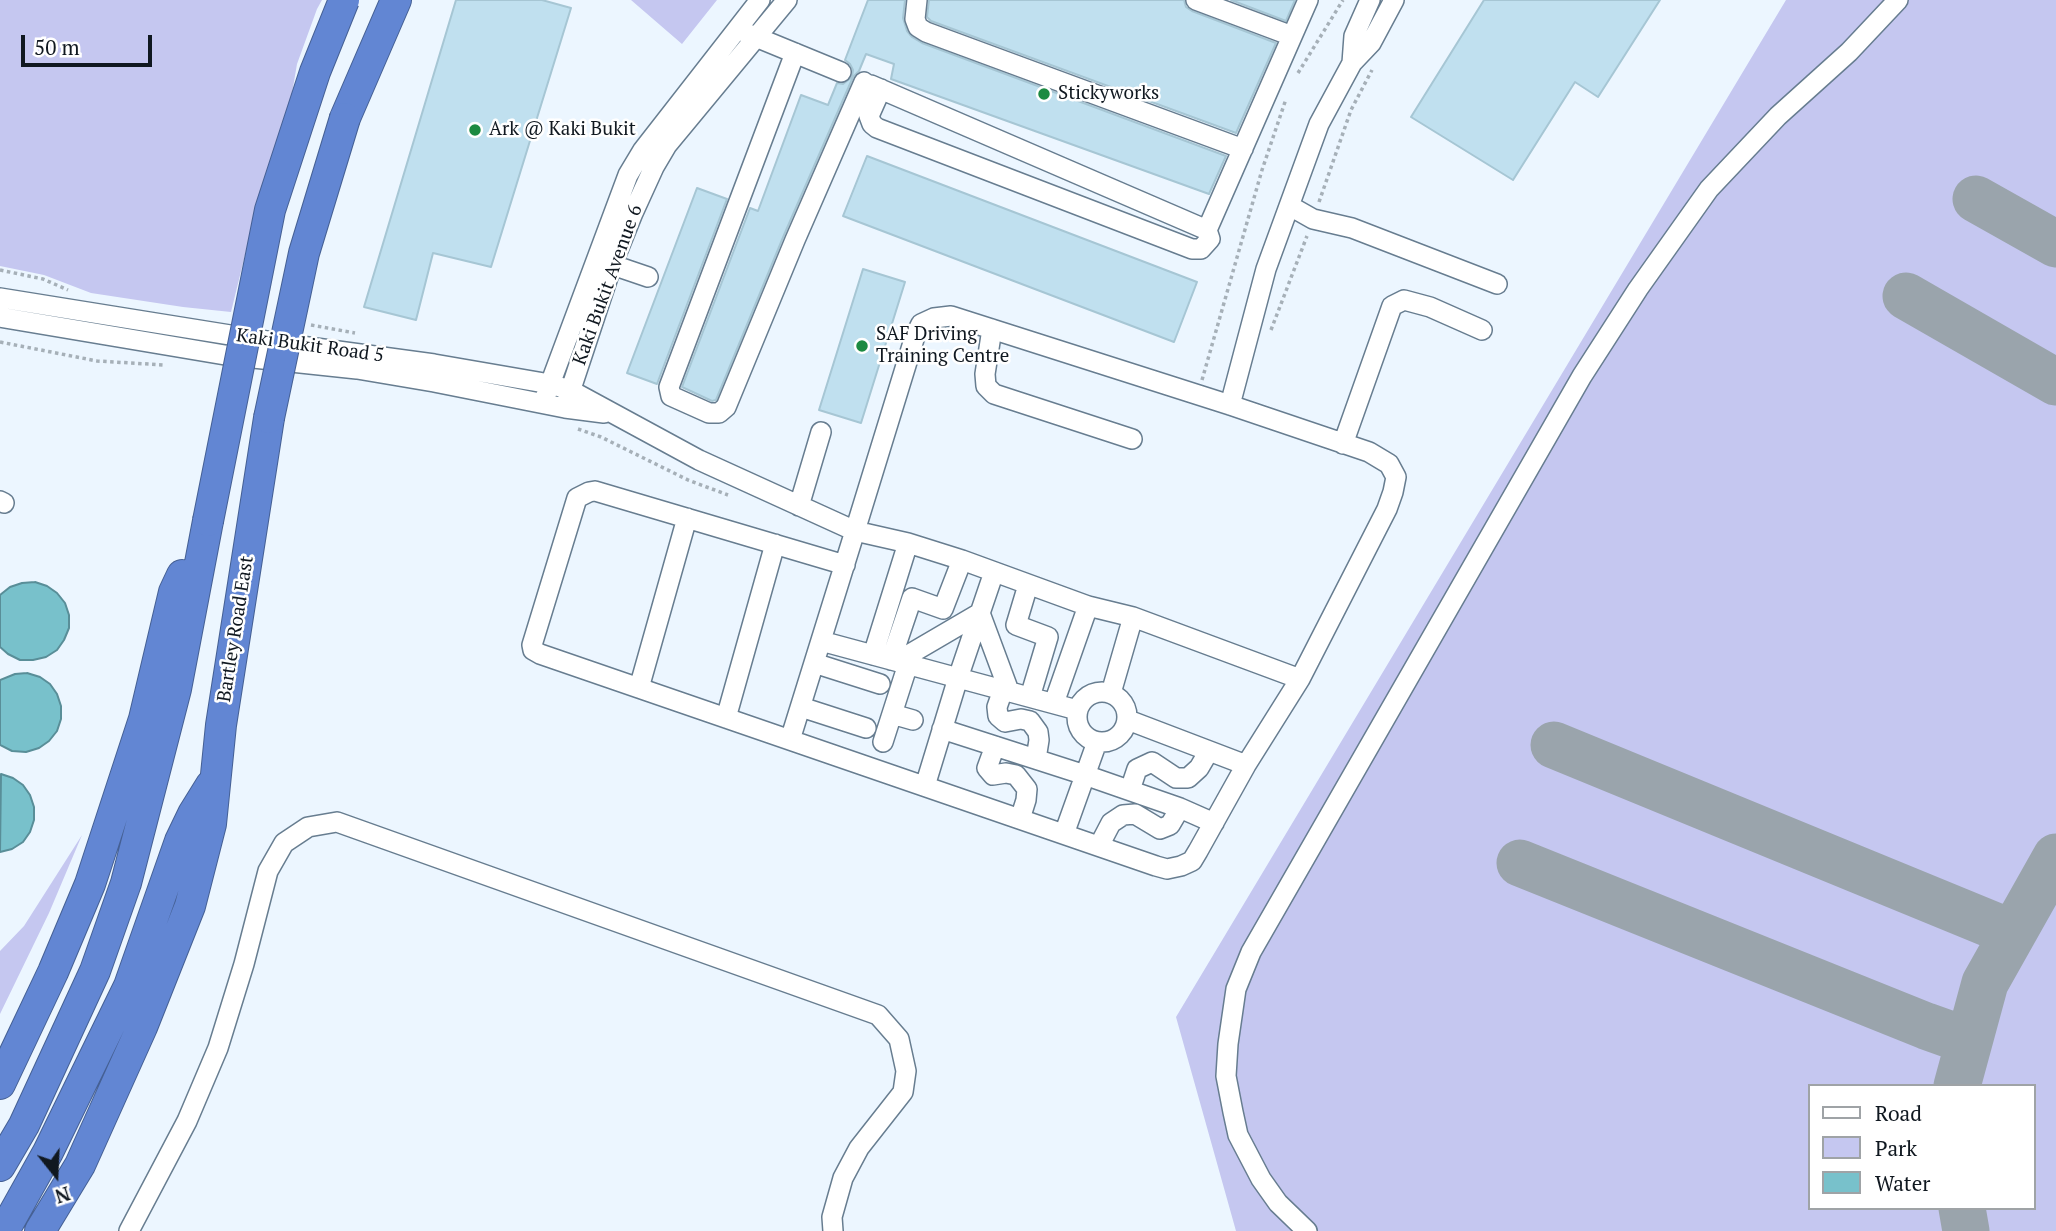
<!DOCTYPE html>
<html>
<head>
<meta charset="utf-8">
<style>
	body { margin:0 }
	#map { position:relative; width:2056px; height:1231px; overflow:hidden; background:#ecf6ff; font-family:"PT Serif",serif }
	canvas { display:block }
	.legend { position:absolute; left:1808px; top:1084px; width:228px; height:126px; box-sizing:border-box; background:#fff; border:2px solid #9fa3a6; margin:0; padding:9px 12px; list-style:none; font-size:21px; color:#101820 }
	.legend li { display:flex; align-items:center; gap:14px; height:35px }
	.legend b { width:35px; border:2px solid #9fa3a6 }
	.north { position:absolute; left:21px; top:1140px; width:70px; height:70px; -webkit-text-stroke:5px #fff; paint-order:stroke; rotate:162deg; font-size:19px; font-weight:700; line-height:28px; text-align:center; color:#101820 }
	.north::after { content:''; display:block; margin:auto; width:24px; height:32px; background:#101820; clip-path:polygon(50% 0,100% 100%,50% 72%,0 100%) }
	.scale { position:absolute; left:21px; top:35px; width:131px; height:32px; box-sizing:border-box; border:4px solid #101820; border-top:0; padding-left:9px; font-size:21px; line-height:24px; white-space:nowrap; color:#101820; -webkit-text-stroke:5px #fff; paint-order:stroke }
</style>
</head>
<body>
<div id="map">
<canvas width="2056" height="1231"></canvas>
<ul class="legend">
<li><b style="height:9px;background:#fff"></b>Road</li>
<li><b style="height:19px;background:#c5c7f0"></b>Park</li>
<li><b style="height:19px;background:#78c1cb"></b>Water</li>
</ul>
<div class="north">N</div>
<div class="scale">50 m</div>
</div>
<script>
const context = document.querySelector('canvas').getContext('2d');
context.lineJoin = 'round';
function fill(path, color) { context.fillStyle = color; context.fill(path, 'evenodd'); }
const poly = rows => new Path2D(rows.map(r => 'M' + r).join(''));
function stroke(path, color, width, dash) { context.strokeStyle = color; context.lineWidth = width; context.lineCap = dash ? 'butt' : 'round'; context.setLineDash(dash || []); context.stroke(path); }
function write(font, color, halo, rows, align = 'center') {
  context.font = font + ' "PT Serif",serif'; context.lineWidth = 5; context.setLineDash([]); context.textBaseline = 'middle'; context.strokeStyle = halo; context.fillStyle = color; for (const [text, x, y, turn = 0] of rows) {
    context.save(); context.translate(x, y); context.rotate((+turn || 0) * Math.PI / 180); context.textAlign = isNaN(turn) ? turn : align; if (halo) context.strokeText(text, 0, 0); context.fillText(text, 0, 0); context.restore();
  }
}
const green = poly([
	[0,0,322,0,317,9,297,64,290,105,257,206,231,312,183,307,91,293,44,275,0,266],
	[631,0,717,0,682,44],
	[1786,0,2056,0,2056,1231,1236,1231,1176,1017],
	[1809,1086,2033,1086,2033,1208,1809,1208],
	[82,835,49,913,0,1014,0,951,24,926]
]);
const water = poly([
	[35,582,47,586,57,593,65,603,69,615,69,628,64,640,57,650,46,657,33,660,20,660,8,654,0,647,0,595,10,587,22,583,35,582],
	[27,673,40,677,50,684,57,694,61,706,61,719,57,731,49,741,39,748,26,752,12,751,0,745,0,680,15,674,27,673],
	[1,774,13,778,23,785,30,795,34,807,34,820,30,832,23,842,12,849,0,852,1,774]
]);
const taxiway = poly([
	[1976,199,2056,244],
	[1906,296,2056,382],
	[1554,745,2012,933],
	[1520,863,1926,1026,1968,1041],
	[1957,1086,1985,983,2056,857],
	[1962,1208,1966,1231]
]);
const building = poly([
	[456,0,542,0,571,8,491,267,433,253,416,320,364,307,456,0],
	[868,0,905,0,903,18,907,31,912,37,922,43,1226,156,1209,194,891,79,894,64,866,54,859,71,853,77,784,235,716,400,712,401,682,387,750,208,758,211,801,95,828,105,837,83,843,84,852,77,853,70,850,64,845,60,868,0],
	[929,0,1184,0,1186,7,1192,11,1276,43,1236,133,931,21,927,17,929,0],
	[1231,0,1295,0,1286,21,1231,0],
	[1484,0,1660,0,1598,97,1575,82,1513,180,1411,117,1484,0],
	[867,156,1197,282,1174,342,843,216,867,156],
	[697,188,727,199,657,384,627,373,697,188],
	[863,269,905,282,861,423,819,410,863,269]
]);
const path = poly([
	[1298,73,1343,0],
	[1319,202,1351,110,1372,70],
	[0,270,43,279,68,290],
	[311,325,355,333],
	[1271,330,1307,236],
	[0,342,97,361,164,365],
	[1202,380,1262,170,1286,99],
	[578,429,601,437,688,480,728,495]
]);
const minor = poly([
	[917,0,915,19,918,27,926,32,1243,149],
	[1196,0,1292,36],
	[746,33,841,72],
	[795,53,669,387,671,396,709,413,719,413,726,407,795,240,864,82],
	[1352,63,1354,36,1370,0],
	[871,85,1207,230],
	[881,89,869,116,872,124,877,128,1192,249,1201,249,1210,239,1207,230,1308,0],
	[1290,206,1313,219,1352,228,1497,284],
	[601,261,648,277],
	[0,298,286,344,434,364,550,384,570,390,699,460,855,531,908,543,962,560,1088,606,1133,617,1300,679],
	[0,317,225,355,357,369,434,382,565,408,604,413],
	[992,329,985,374,986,386,994,394,1132,439],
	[546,395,628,175,643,150,760,0],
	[567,401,612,265,633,213,654,167,667,145,787,0],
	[1230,405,1266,269,1319,124,1352,63,1371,43,1394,0],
	[1343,444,1392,306,1404,300,1430,307,1482,330],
	[0,501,4,503],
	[799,506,821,432],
	[1028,585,1016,625,1048,637,1030,697],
	[980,613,1009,691],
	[821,641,1077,710],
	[873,655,908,543],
	[891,660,912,598,943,609,962,560],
	[898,661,980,613],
	[814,663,880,684],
	[639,688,687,518],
	[1003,690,997,707,998,716,1005,722,1021,719,1030,721,1038,732,1039,740,1036,759],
	'1077 717a25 25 0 1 1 50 0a25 25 0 1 1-50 0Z',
	[1111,693,1133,617],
	[1054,703,1088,606],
	[801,707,866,728],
	[892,714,913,720],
	[726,718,775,544],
	[1128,720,1246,765],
	[942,729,1085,775,1180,808,1214,823],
	[790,740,855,531,915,336,921,324,934,318,951,316,1230,405,1369,452,1389,464,1396,477,1393,492,1387,509,1300,679,1246,765,1198,851,1192,861,1181,866,1167,869,1156,866,540,654,533,650,532,645,577,498,589,492,595,491,845,565],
	[883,742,908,664],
	[995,746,987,768,993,775,1006,773,1016,775,1027,789,1026,800,1020,819],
	[925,786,958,678,994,572],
	[1130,790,1137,769,1152,762,1176,778,1188,778,1199,768,1209,751],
	[1064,834,1097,742],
	[1099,846,1111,823,1123,815,1135,814,1160,829,1170,825,1180,808],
	[129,1231,187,1121,218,1048,244,964,268,871,284,843,308,827,337,822,878,1015,899,1039,906,1071,903,1092,859,1148,843,1178,832,1217,833,1231],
	[1307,1231,1278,1203,1261,1179,1238,1135,1233,1112,1226,1076,1228,1044,1236,989,1251,952,1582,376,1638,289,1709,189,1778,116,1849,52,1898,0]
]);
const highway = poly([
	[345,118,396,0],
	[0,1084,53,972,90,884,144,719,174,592,182,575],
	[0,1166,24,1125,95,971,126,883,176,689,208,521],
	[4,1231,48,1152,129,986,180,841,193,814,211,785],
	[40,1231,80,1165,142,1027,190,906,211,824,221,725,269,418]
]);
const highwayBridge = poly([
	[269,418,304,253,345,118],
	[208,521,270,210,315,72,344,0]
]);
const markers = [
	[1044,94,7,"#1c8a41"],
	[475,130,7,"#1c8a41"],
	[862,346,7,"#1c8a41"]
];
const poiNames = [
	["Stickyworks",1058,94],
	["Ark @ Kaki Bukit",489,130],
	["SAF Driving",876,335],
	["Training Centre",876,357]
];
const streetNames = [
	["Kaki Bukit Avenue 6",608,285,-70],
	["Kaki Bukit Road 5",310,346,8],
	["Bartley Road East",236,629,-81]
];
fill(green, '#c5c7f0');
fill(water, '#78c1cb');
stroke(water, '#598e98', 2);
stroke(taxiway, '#9aa4ac', 47);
fill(building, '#c0e0ef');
stroke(building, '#a6c6d4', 2);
stroke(minor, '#677d90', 22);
stroke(highway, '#456094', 32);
stroke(path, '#a6b0b8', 3.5, [3.5, 3.5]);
stroke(minor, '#fff', 19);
stroke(highway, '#6286d3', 30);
stroke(highwayBridge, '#456094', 32, []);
stroke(highwayBridge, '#6286d3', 30);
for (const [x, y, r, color] of markers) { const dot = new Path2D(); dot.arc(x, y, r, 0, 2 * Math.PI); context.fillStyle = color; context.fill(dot); stroke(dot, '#fff', 2.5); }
write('19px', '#101820', '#fff', poiNames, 'left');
write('19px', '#101820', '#fff', streetNames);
</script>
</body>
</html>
